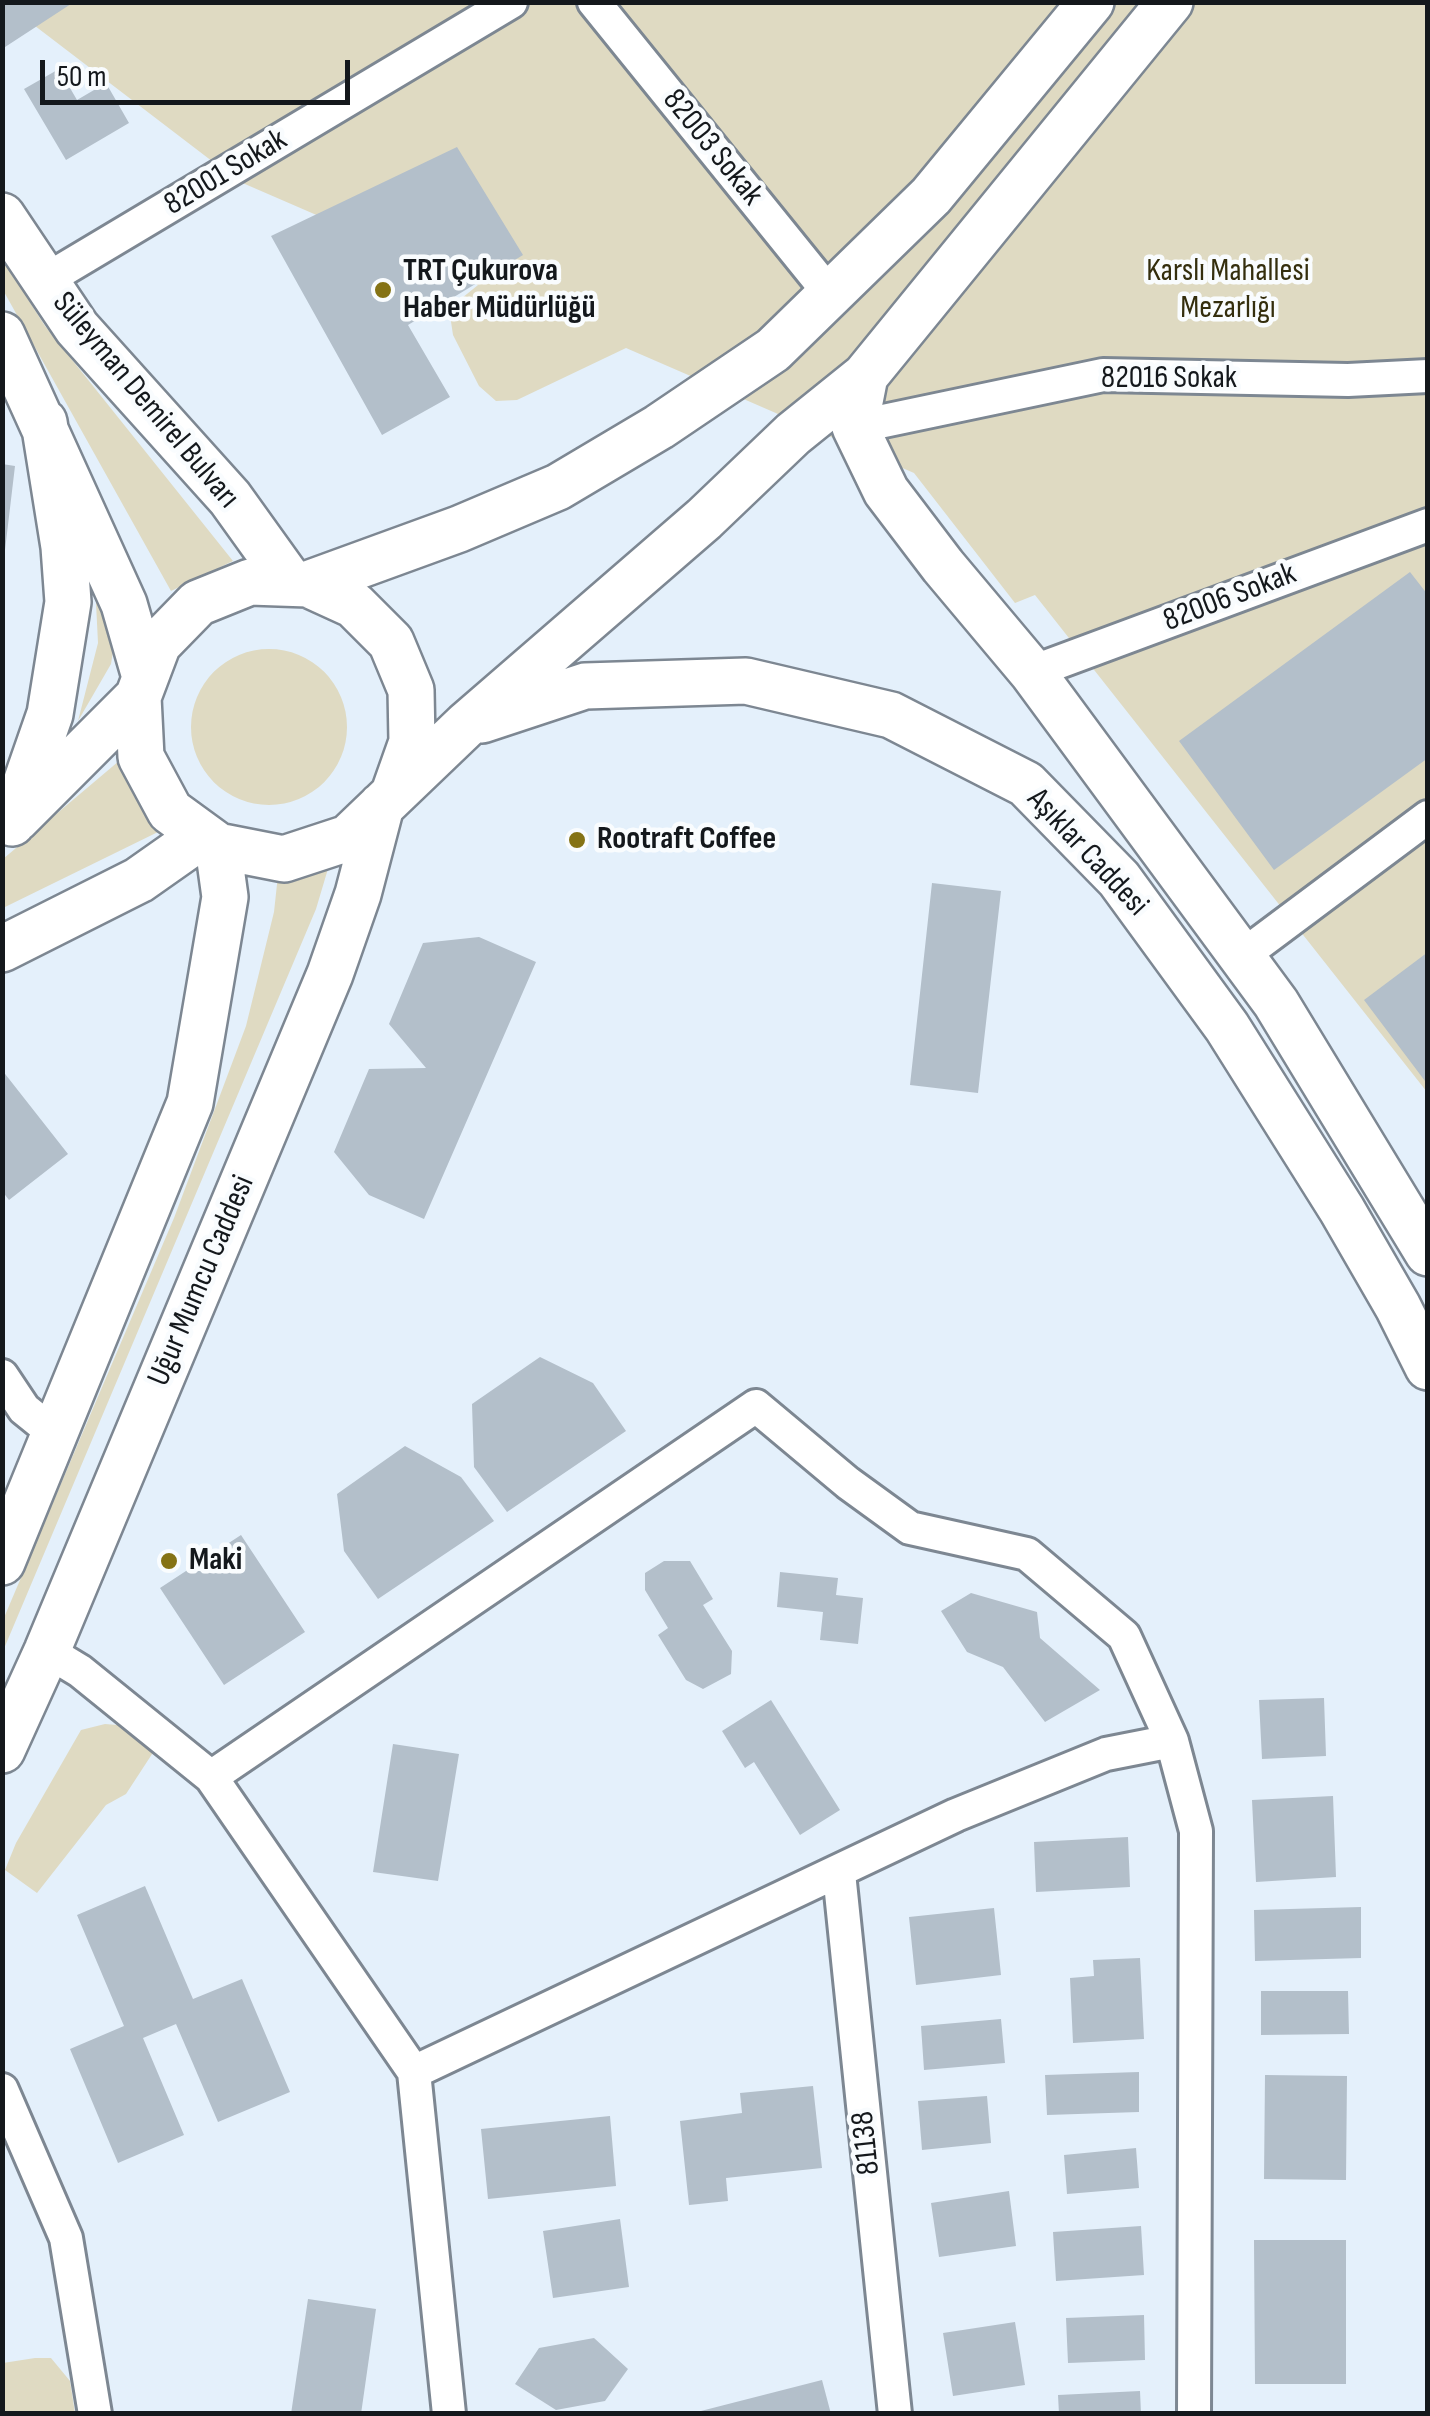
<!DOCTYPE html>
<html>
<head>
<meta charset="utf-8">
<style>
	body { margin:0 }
	#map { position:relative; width:1430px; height:2416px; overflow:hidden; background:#e4f0fb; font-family:"Sofia Sans Condensed",sans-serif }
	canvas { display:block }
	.frame { position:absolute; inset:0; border:5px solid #14181c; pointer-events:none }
	.scale { position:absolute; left:40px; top:60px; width:310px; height:45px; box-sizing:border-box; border:5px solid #14181c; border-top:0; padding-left:12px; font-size:30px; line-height:35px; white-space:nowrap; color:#14181c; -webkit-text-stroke:8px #f9fcfe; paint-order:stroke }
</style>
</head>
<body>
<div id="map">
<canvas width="1430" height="2416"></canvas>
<div class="frame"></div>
<div class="scale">50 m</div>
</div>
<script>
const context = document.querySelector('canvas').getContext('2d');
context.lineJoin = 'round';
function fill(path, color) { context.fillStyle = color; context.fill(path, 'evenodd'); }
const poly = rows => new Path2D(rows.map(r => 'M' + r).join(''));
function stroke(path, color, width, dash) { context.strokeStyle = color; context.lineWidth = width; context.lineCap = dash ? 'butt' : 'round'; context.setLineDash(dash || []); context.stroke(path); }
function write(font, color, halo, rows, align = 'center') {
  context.font = font + ' "Sofia Sans Condensed",sans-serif'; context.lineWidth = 9; context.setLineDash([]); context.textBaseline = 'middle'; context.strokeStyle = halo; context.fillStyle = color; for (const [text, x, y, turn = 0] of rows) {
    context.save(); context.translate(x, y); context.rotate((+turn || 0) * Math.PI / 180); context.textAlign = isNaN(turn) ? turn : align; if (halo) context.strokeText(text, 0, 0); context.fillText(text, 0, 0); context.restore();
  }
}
const green = poly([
	[5,3,1427,3,1427,1092,1035,595,1015,603,914,473,626,348,517,400,496,401,479,386,453,335,450,315,462,298,478,285,238,181],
	[2,258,45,326,233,561,171,591,3,290],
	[94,563,119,614,111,664,78,721,98,643],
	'191 727a78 78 0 1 1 156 0a78 78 0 1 1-156 0Z',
	[119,761,158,832,3,908,3,859],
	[333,852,316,909,3,1651,3,1620,174,1218,246,1026,274,912,278,875],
	[105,1724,129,1726,156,1748,126,1794,106,1805,37,1893,5,1870,16,1843,81,1730],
	[35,2358,51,2358,70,2381,75,2413,3,2413,3,2363]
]);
const building = poly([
	[2,2,74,2,2,49],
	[59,69,77,100,106,83,129,123,66,160,24,89],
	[457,147,523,255,408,325,450,397,382,435,271,236],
	[2,464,15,466,5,550,2,550],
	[1410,572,1428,595,1428,758,1274,870,1179,741],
	[932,883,1001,891,978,1093,910,1085],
	[479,937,536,962,424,1219,369,1195,334,1152,369,1069,426,1068,389,1024,423,943],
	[1428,952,1428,1085,1364,1000],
	[2,1070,68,1154,9,1200,2,1191],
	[540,1357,593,1383,626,1431,507,1512,474,1467,472,1404],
	[405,1446,461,1477,494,1521,378,1599,344,1551,337,1494],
	[241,1535,305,1632,224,1685,160,1588],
	[664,1561,690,1561,713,1599,703,1605,732,1651,731,1674,703,1689,686,1680,658,1635,668,1628,645,1590,645,1573],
	[780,1572,838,1578,836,1595,863,1598,858,1644,820,1640,823,1612,777,1607],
	[971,1593,1037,1612,1040,1638,1100,1690,1045,1722,1003,1667,967,1652,941,1611],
	[1324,1698,1326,1756,1262,1759,1259,1700],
	[771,1700,840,1810,800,1835,754,1762,745,1768,722,1731],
	[393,1744,459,1754,438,1881,373,1872],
	[1333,1796,1336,1877,1256,1882,1252,1800],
	[1128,1837,1130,1887,1036,1892,1034,1842],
	[145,1886,193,1999,242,1979,290,2092,218,2122,176,2024,143,2038,184,2135,118,2163,70,2049,124,2026,77,1915],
	[1361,1907,1361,1958,1255,1961,1254,1910],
	[994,1908,1001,1975,916,1985,909,1917],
	[1140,1958,1144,2039,1073,2043,1070,1978,1094,1976,1093,1960],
	[1261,1991,1348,1991,1349,2034,1261,2035],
	[1001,2019,1005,2063,924,2070,921,2026],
	[1139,2072,1139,2112,1047,2115,1045,2075],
	[1265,2075,1347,2076,1346,2180,1264,2179],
	[813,2086,822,2168,726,2178,728,2201,689,2205,680,2121,742,2113,740,2093],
	[987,2096,991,2143,922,2150,918,2101],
	[610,2116,616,2186,488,2199,481,2129],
	[1136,2148,1139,2188,1067,2194,1064,2155],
	[1009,2191,1016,2246,939,2257,931,2203],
	[620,2219,629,2287,553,2298,543,2231],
	[1141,2226,1144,2275,1056,2281,1053,2232],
	[1254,2240,1346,2240,1346,2384,1255,2384],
	[308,2299,376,2309,361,2414,291,2414],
	[1144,2315,1145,2360,1068,2363,1066,2318],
	[1015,2322,1025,2385,953,2396,943,2333],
	[594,2338,628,2369,605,2401,556,2410,515,2384,539,2348],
	[822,2380,831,2414,697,2414,697,2412],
	[1140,2391,1141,2414,1059,2414,1058,2395]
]);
const street = poly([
	[594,2,830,294],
	[44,281,511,2],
	[855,427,1103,375,1348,380,1428,376],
	[1032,672,1428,525],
	[1242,956,1428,817],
	[2,1376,24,1409,55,1434],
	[47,1651,80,1671,211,1777,414,2072,449,2414],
	[211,1777,756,1406,848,1483,910,1528,1027,1554,1124,1636,1172,1741],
	[839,1873,895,2414],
	[414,2072,956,1815,1106,1754,1172,1741,1196,1831,1194,2414],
	[2,2090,66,2238,95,2414]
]);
const secondary = poly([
	[2,216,77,328,230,498,291,583],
	[2,335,124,604,145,677],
	[865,376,855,427,886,491,943,566,1032,672,1276,1003,1428,1253],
	[308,584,459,529,558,487,659,427,773,350,931,196,1091,2],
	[482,720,585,686,746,681,891,715,1026,784,1119,879,1227,1027,1342,1210,1398,1307,1428,1367],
	[395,790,412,742,411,690,391,642,354,605,308,584,250,582,198,603,158,644,138,697,141,757,170,811,218,846,284,859,348,838,466,725,704,519,793,434,865,376,1170,2],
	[16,819,138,697],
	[12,823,50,714,68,602,64,547,44,422],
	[2,949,139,880,203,835],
	[2,1562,190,1103,225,897,218,846],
	[2,1750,47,1651,330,974,358,894,381,806]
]);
const markers = [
	[383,290,10,"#857315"],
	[577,840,10,"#857315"],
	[169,1561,10,"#857315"]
];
const streetNames = [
	["82003 Sokak",712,148,51],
	["82001 Sokak",226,173,-31],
	["82016 Sokak",1169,379],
	["Süleyman Demirel Bulvarı",145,401,50],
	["82006 Sokak",1230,598,-21],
	["Aşıklar Caddesi",1087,853,47],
	["Uğur Mumcu Caddesi",202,1281,-67],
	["81138",867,2143,-96]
];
const poiNames = [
	["TRT Çukurova",403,272],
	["Haber Müdürlüğü",403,309],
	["Rootraft Coffee",597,840],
	["Maki",189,1561]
];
const parkNames = [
	["Karslı Mahallesi",1228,272],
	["Mezarlığı",1228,309]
];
fill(green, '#dfdac2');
fill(building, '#b3bfca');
stroke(street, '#7d8792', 38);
stroke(secondary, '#7d8792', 50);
stroke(street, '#fff', 32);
stroke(secondary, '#fff', 45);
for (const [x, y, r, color] of markers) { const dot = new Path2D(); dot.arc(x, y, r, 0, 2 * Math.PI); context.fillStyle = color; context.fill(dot); stroke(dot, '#f9fcfe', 4); }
write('32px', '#14181c', '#f9fcfe', streetNames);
write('bold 32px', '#14181c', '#f9fcfe', poiNames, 'left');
write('32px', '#342e0d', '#f9fcfe', parkNames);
</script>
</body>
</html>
